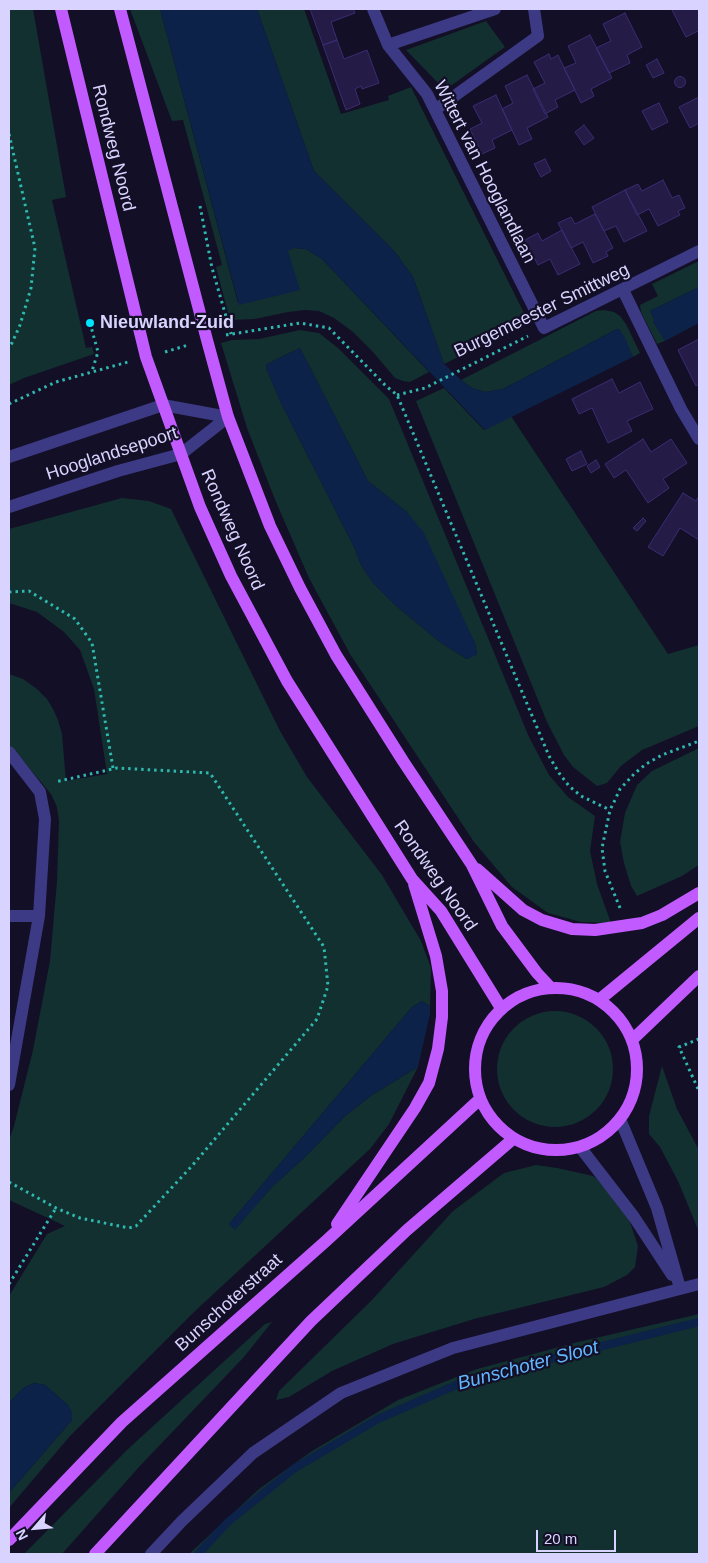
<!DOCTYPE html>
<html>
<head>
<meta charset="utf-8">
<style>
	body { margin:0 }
	#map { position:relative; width:708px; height:1563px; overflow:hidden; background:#130f26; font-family:Arial,sans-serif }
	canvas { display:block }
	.frame { position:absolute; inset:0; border:10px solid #d9d4ff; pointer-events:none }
	.north { position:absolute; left:10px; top:1503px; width:50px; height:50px; -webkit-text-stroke:4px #130f26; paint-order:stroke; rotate:243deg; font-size:14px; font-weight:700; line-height:20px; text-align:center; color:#d9d4ff }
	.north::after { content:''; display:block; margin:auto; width:18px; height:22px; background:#d9d4ff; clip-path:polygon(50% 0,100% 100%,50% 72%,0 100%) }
	.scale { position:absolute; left:536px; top:1530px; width:80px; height:22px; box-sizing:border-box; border:2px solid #d9d4ff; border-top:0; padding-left:6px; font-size:15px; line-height:18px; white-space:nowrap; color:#d9d4ff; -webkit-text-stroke:4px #130f26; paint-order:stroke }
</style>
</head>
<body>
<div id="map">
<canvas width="708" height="1563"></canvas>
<div class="frame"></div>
<div class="north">N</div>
<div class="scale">20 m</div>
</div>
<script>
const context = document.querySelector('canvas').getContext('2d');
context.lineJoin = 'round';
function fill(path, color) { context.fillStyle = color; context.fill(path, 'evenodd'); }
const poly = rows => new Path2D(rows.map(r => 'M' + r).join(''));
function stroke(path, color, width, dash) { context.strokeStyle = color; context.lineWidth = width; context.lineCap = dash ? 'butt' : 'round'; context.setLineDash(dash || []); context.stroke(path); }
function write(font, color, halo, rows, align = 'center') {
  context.font = font + ' Arial,sans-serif'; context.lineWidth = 4.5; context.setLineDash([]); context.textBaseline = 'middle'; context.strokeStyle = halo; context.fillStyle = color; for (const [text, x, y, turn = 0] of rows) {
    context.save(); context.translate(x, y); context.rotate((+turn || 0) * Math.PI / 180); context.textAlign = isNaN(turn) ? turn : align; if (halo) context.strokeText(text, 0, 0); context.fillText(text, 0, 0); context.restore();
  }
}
const green = poly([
	[9,9,33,9,66,197,52,200,86,348,92,347,94,354,24,378,9,385],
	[130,9,160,9,238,303,288,250,294,248,306,249,322,259,429,372,410,382,403,381,395,378,373,352,353,332,334,318,319,311,305,310,288,312,255,319,230,320,216,267,222,265,183,120,172,121],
	[257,9,304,9,341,114,389,100,388,96,411,87,529,323,444,364,413,277,395,252,314,171],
	[486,21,505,47,445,90,406,50],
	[699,261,699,287,650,311,665,341,657,344,641,312,640,305,658,296,652,284],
	[604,310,614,312,620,316,626,324,640,353,633,357,623,336,617,329,503,389,485,392,472,388,461,380,596,311],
	[300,330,319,333,338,348,389,399,529,737,549,775,568,797,595,816,590,851,597,884,611,923,581,922,548,913,512,887,474,842,350,654,309,578,276,502,247,428,221,343,232,340,259,339],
	[300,348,368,481,407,512,475,643,477,654,467,659,441,643,394,604,373,583,361,565,355,549,281,403,266,368,267,364],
	[444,388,484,430,511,416,668,654,699,645,699,726,642,750,621,766,607,783,597,786,573,767,564,755,547,722,416,401],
	[122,498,149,501,171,509,280,731,307,777,382,875,421,941,431,968,430,1006,422,1001,412,1007,229,1224,235,1229,272,1187,305,1157,345,1116,372,1095,418,1067,389,1124,370,1149,194,1312,70,1436,9,1508,9,1493,72,1420,68,1405,45,1385,34,1383,23,1388,9,1403,9,1296,47,1234,65,1226,9,1200,9,1140,14,1126,33,1050,50,961,57,881,59,821,57,807,51,794,9,744,9,674,23,679,37,689,47,699,53,709,58,720,62,734,66,781,107,774,94,689,80,650,64,632,37,612,9,603,9,529],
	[699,748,699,865,682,876,637,896,631,886,624,863,620,842,625,813,637,785,652,771],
	'497 1069a58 58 0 1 1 116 0a58 58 0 1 1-116 0Z',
	[662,1066,677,1109,699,1150,699,1232,678,1181,660,1147,649,1134,649,1116],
	[536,1165,557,1168,593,1176,597,1179,629,1219,638,1246,635,1267,627,1275,604,1287,474,1319,393,1344,332,1371,289,1397,276,1400,279,1391,372,1300,453,1211,504,1173],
	[699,1314,699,1554,189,1554,259,1489,312,1451,398,1400,477,1369,574,1343],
	[272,1322,243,1358,138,1468,62,1554,24,1554,129,1448,265,1324]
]);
const water = poly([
	[160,9,257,9,314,171,395,252,413,277,444,364,461,380,472,388,485,392,503,389,617,329,620,329,623,335,624,335,633,357,485,430,322,259,306,249,294,248,288,251,300,290,239,305],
	[699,287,699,323,665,341,653,322,654,320,650,311],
	[300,348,368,481,407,512,424,533,475,643,477,654,467,659,441,643,394,604,373,583,361,565,355,549,281,403,266,368,267,364],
	[422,1001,430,1006,430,1014,418,1067,372,1095,345,1116,305,1157,272,1187,235,1230,229,1224,412,1007],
	[34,1383,45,1385,68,1405,72,1412,72,1420,9,1493,9,1403,23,1388]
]);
const stream = poly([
	[198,1554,229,1521,295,1468,378,1419,470,1379,699,1322]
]);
const building = poly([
	[310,9,353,9,355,13,331,22,337,40,323,45,310,9],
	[675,9,699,9,699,33,698,31,686,37,672,10,675,9],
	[625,13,642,47,627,55,630,63,609,73,596,48,611,41,603,24,625,13],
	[590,35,612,78,591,89,594,96,581,103,564,68,576,63,568,46,590,35],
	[337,40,344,59,367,50,379,83,362,89,361,86,355,89,360,104,346,110,323,45,337,40],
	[549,54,551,59,558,55,575,90,555,100,558,107,545,114,533,89,545,83,534,62,549,54],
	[657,59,664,73,653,78,646,65,657,59],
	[527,75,548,117,527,128,532,139,519,145,502,109,513,103,505,86,527,75],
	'674.5 82a5.5 5.5 0 1 1 11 0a5.5 5.5 0 1 1-11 0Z',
	[496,95,512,130,492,140,495,148,482,154,470,129,482,123,473,106,496,95],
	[699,97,699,123,690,128,679,107,699,97],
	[659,103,668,122,652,130,642,111,659,103],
	[584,125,594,138,584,145,575,132,584,125],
	[545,159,551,171,541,177,534,164,545,159],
	[663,180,672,198,679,195,685,208,678,211,680,215,658,226,649,209,637,215,625,190,638,184,642,191,663,180],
	[625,190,647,231,624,242,616,226,604,231,592,207,625,190],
	[595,214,613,248,606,252,608,256,593,263,583,242,571,248,558,223,571,217,575,224,595,214],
	[562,230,580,264,558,275,550,259,538,265,525,240,538,233,542,241,562,230],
	[699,339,699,384,696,386,678,350,699,339],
	[612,379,619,393,640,382,653,409,627,421,632,431,608,443,592,408,579,414,572,399,612,379],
	[643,439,651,452,671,439,687,463,663,479,669,488,648,503,626,470,614,478,605,464,643,439],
	[581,451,587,464,572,471,566,459,581,451],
	[596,460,600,467,591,473,587,466,596,460],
	[683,493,696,501,699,496,699,540,680,528,663,556,648,547,683,493],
	[643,518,646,521,637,531,633,528,643,518]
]);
const path = poly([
	[9,134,35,248,31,288,20,325,12,343,9,347],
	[200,206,212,268,231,334],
	[90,323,98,352,92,371],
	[226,335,300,323,329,328,386,386,397,395,549,756,559,773,569,786,581,796,610,810],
	[165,352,188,345],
	[397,395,425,388,528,336],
	[9,404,56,382,128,362],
	[9,592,29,591,75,619,92,643,113,768],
	[620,908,605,871,602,848,610,810,615,800,620,789,634,774,646,764,662,755,699,741],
	[699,1039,679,1047,699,1091],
	[9,1182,56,1208,80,1218,129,1228,136,1226,191,1167,317,1019,328,986,324,947,210,773,117,768,55,782],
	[9,1284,56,1208]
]);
const minor = poly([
	[373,9,388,45,427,94,544,328,699,251],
	[388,45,495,9],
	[435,110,538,36,534,9],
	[623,290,681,409,699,439],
	[9,457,163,405,228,417],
	[9,507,118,471,181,454,228,417],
	[9,752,40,792,45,819,39,916,9,1085],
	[9,916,39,916],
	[620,1119,657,1208,680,1288],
	[580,1147,634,1217,672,1275],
	[151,1554,182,1521,253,1453,341,1393,453,1348,699,1284]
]);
const major = poly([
	[61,9,146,357,200,507,231,576,287,681,412,879,441,911,501,1008],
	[120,9,207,340,228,417,270,526,300,588,336,655,403,761,472,865,502,926,537,973,551,988],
	[477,869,523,910,542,920,572,929,595,930,642,923,662,915,699,893],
	'475 1069a81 81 0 1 1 162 0a81 81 0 1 1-162 0Z',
	[599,1000,699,918],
	[632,1040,699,976],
	[337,1224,415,1108,429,1083,438,1049,442,1017,442,991,436,956,414,884],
	[9,1540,122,1422,326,1241,480,1099],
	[95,1554,311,1321,407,1230,513,1139]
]);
const markers = [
	[90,323,5,"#00e5ff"]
];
const streetNames = [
	["Rondweg Noord",113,148,76],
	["Wittert van Hooglandlaan",484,172,63],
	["Burgemeester Smittweg",542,311,-26],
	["Hooglandsepoort",112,454,-18],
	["Rondweg Noord",232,530,66],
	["Rondweg Noord",435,876,55],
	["Bunschoterstraat",229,1303,-42]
];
const poiNames = [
	["Nieuwland-Zuid",100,323]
];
const waterNames = [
	["Bunschoter Sloot",528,1366,-15]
];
fill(green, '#12302f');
fill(water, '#0c2248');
stroke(stream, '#0c2248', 8);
fill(building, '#241b47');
stroke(building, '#3b2d73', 1);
stroke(path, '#2fb8b0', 3, [2.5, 4]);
stroke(minor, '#3d3a85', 12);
stroke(major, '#c25bff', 12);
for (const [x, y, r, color] of markers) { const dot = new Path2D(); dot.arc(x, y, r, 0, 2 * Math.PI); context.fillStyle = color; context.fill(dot); stroke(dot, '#130f26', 2); }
write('18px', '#d9d4ff', '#130f26', streetNames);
write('bold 18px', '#d9d4ff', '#130f26', poiNames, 'left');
write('italic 19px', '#62b6ff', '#130f26', waterNames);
</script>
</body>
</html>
